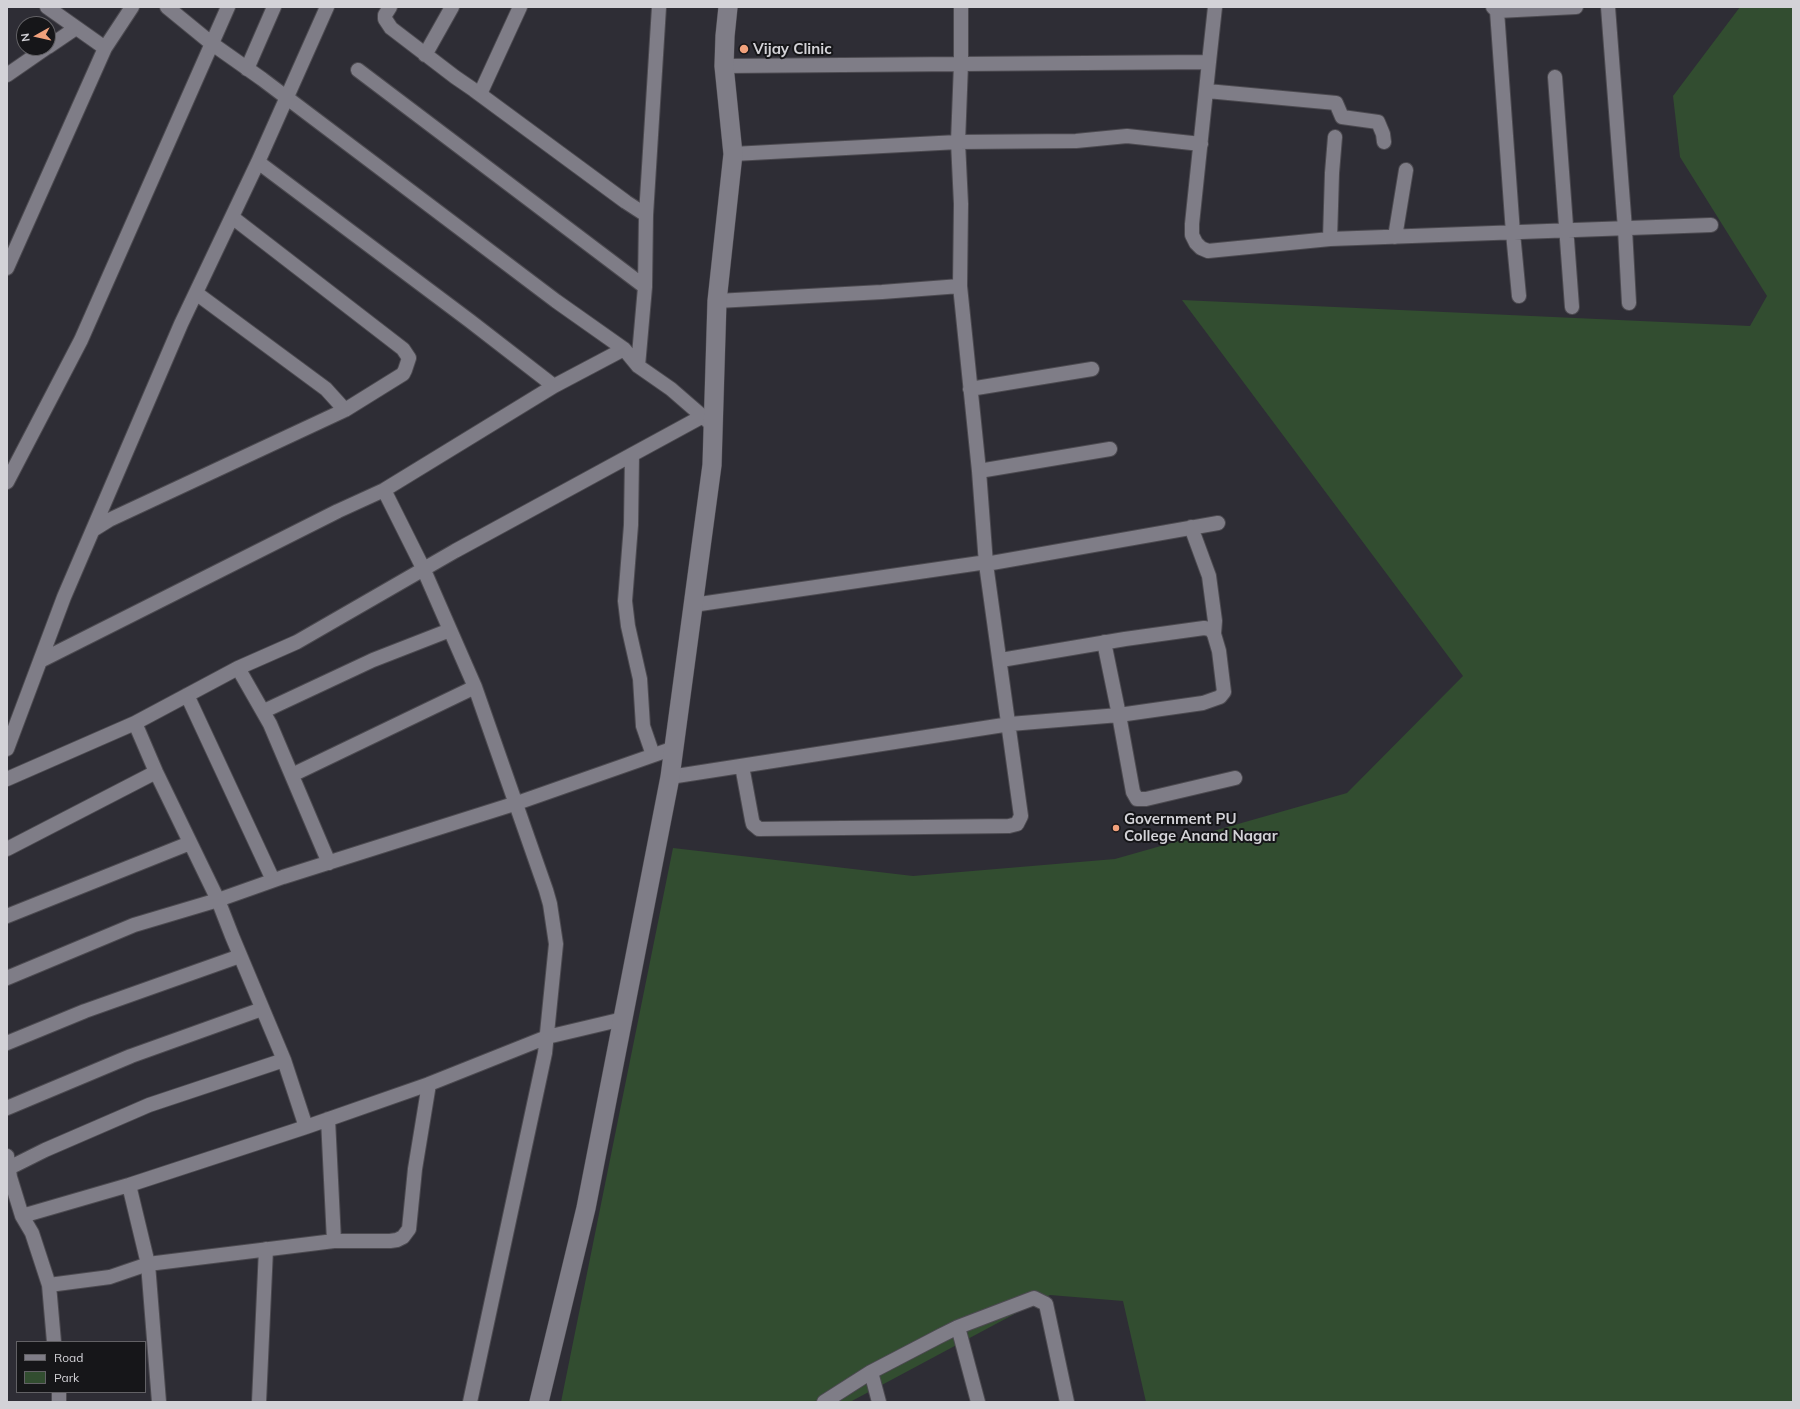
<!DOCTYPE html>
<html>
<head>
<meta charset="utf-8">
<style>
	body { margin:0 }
	#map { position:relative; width:1800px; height:1409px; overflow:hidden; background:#2e2d35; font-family:Mulish,sans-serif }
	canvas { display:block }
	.frame { position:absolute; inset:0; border:8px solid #d3d2d7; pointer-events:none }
	.legend { position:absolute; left:16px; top:1341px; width:130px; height:52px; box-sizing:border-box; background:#161619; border:1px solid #626165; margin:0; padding:5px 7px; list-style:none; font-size:12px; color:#d3d2d7 }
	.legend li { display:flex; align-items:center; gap:8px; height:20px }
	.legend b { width:20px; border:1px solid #626165 }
	.north { position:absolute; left:16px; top:16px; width:40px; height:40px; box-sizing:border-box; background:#161619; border:1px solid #626165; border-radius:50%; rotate:262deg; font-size:11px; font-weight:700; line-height:16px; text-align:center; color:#d3d2d7 }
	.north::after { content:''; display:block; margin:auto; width:14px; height:18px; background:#f1a17c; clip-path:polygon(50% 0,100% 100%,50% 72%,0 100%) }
</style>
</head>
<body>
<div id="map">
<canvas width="1800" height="1409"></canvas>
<div class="frame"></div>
<ul class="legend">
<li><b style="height:5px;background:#7f7d87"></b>Road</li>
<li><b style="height:11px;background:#324d30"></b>Park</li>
</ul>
<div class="north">N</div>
</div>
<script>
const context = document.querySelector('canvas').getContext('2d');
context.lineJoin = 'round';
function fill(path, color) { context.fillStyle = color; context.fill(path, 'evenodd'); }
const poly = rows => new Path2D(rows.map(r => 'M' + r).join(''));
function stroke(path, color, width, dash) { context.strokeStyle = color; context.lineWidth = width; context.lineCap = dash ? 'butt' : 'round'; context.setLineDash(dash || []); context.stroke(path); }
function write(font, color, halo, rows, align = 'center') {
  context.font = font + ' Mulish,sans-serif'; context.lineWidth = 4; context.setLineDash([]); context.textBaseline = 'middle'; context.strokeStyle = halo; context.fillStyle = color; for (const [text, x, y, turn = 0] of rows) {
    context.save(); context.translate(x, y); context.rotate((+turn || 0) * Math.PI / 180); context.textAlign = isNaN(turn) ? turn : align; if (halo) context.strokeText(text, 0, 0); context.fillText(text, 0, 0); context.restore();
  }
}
const green = poly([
	[1740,7,1793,7,1793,1402,1146,1402,1123,1301,1050,1295,850,1402,561,1402,673,848,913,876,1115,859,1347,793,1463,676,1182,300,1750,326,1767,296,1680,157,1673,96]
]);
const street = poly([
	[47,7,105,48],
	[167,7,211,43,262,79,556,301,624,349,638,366,671,389,709,422],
	[390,7,385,15,385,19,391,28,455,77,474,90,626,202,646,215],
	[1493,7,1497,11,1513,233,1519,296],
	[1608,7,1625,229,1629,303],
	[1497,11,1576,7],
	[48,47,76,28],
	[425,55,452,7],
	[1209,62,1192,224,1192,235,1196,243,1201,248,1208,251,1330,239,1711,225],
	[724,66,961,64,961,7],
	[247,69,274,7],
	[358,70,645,287],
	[7,75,46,48],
	[1555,77,1572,307],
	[1207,91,1336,103,1342,117,1378,122,1383,134,1384,142],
	[480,94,520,7],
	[1201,144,1127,136,1076,141,958,142,961,64,1209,62,1215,7],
	[733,154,958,142,961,204,960,286,979,471,986,564,1021,816,1017,824,1009,826,759,829,753,824,752,820,742,766],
	[258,162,470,321,554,386],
	[1395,237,1406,170],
	[1330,239,1332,173,1335,137],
	[7,268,105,48,132,7],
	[196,293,326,389,345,410],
	[717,301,882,292,960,286],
	[638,366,645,287,646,215,659,7],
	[970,389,1092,369],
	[632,455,631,525,625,601,628,626,640,679,643,726,653,755],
	[979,471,1110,449],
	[7,482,81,340,228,7],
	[384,490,423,568,475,687,546,890,550,904,556,944,545,1053,470,1402],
	[1191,527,1209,576,1215,621,1214,634],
	[93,530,109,520,345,410,403,374,405,370,409,358,403,349,232,217],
	[693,605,980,563,986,564,1218,523],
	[1104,642,1119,715,1133,792,1137,799,1146,799,1235,778],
	[40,661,338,511,384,490,554,386,624,349],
	[238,668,270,724,329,863],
	[187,695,273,880],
	[264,711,373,660,450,630],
	[674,748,517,803,283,877,218,900,156,772,135,723,238,668,297,642,455,551,703,416],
	[7,749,64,597,181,324,258,162,327,7],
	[292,775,475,687],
	[670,777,1010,724,1119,715,1203,703,1220,697,1224,692,1219,651,1214,634,1210,629,1204,628,1125,639,1001,660],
	[7,779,135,723],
	[7,849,156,772],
	[7,916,190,843],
	[7,978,134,925,218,900,232,936,284,1060,306,1127],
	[7,1043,85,1011,240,956],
	[7,1108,131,1056,262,1009],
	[328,1119,334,1241],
	[7,1156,10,1177,22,1216,32,1233,49,1285,54,1342],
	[7,1169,45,1150,149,1105,284,1060],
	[129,1185,148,1264,159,1402],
	[22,1216,129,1185,306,1127,429,1084,547,1037,623,1019],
	[49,1285,110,1277,148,1264,334,1241,390,1241,397,1240,403,1237,409,1229,415,1169,429,1084],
	[958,1327,978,1402],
	[871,1372,879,1402],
	[59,1392,59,1402],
	[259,1402,266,1249],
	[824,1402,871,1372,940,1336,958,1327,1034,1298,1046,1304,1067,1402]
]);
const secondary = poly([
	[539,1402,586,1208,670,777,712,465,717,301,733,154,724,66,725,36,728,7]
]);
const markers = [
	[744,49,5,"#f1a17c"],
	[1116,828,4,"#f1a17c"]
];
const poiNames = [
	["Vijay Clinic",753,49],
	["Government PU",1124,819],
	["College Anand Nagar",1124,836]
];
fill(green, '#324d30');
stroke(street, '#4c4a50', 16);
stroke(secondary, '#4c4a50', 20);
stroke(street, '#7f7d87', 14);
stroke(secondary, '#7f7d87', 19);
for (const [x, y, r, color] of markers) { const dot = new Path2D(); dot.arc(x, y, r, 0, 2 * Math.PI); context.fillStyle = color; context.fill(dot); stroke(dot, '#161619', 1.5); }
write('bold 15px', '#d3d2d7', '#161619', poiNames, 'left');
</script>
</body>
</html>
